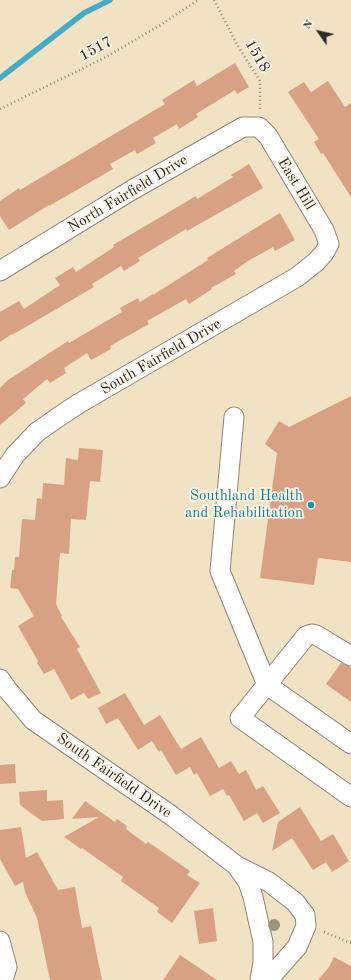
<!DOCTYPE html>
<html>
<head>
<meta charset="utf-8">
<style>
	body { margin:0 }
	#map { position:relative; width:351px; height:980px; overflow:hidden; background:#f1e2c4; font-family:"Old Standard TT",serif }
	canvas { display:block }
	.north { position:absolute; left:299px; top:12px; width:40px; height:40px; -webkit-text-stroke:3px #fcf5e5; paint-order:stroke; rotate:304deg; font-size:11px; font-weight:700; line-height:16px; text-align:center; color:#2b2b2b }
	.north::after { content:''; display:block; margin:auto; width:14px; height:18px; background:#2b2b2b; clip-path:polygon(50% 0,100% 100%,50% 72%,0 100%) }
</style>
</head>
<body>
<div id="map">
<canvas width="351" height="980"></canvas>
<div class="north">N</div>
</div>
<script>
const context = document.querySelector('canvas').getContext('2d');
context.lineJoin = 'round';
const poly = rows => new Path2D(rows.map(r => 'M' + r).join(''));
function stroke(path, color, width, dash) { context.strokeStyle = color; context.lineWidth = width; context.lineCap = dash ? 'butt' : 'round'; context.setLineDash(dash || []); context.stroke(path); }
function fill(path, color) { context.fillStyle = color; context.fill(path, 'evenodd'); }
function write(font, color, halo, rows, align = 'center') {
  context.font = font + ' "Old Standard TT",serif'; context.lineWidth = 3.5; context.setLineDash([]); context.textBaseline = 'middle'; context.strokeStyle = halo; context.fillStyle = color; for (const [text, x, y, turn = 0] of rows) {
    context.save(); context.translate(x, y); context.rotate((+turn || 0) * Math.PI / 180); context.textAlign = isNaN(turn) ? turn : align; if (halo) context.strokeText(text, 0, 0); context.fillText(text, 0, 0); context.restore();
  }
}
const stream = poly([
	[0,78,84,13,110,0]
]);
const building = poly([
	[235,63,249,87,237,94,235,90,196,114,198,117,179,129,177,124,153,138,156,143,137,154,135,150,110,164,113,169,49,206,49,205,9,230,0,216,0,201,19,188,20,190,165,104,162,100,194,80,197,86],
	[328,81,345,107,351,103,351,197,323,153,321,154,314,142,319,139,288,92,304,82,311,92],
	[249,164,263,188,187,231,186,229,138,258,140,261,124,271,121,266,92,284,94,287,12,335,12,334,0,342,0,312,19,301,24,309,60,285,55,278,73,267,76,272,114,247,113,245,196,196,197,199,233,177,231,175],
	[280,213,295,240,275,251,273,247,248,261,234,271,236,274,211,288,212,289,189,304,186,299,147,321,149,324,110,346,111,349,91,360,87,353,64,368,66,373,50,383,47,379,23,399,26,403,0,425,0,388,8,380,68,341,69,343,122,312,120,308,138,298,140,302,153,294,153,295,208,260,207,258],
	[351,396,351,562,318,558,314,585,260,578,277,453,265,444,279,421,289,427],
	[79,448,103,450,100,482,90,481,86,520,71,519,69,554,60,553,56,604,62,616,61,617,80,647,77,649,101,693,88,699,84,693,71,700,54,669,44,674,37,663,38,661,18,626,34,616,18,589,10,588,12,570,14,570,15,557,19,557,22,519,35,520,37,498,42,499,43,483,64,485,66,458,78,460],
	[341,663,351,667,351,702,326,684],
	[125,693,144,725,160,715,181,749,201,737,219,768,231,761,239,774,246,770,256,790,263,786,280,813,263,823,257,813,244,821,229,795,227,796,223,789,210,796,197,773,194,775,190,767,176,775,161,750,159,752,152,741,138,750,118,718,106,724,98,708],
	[15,764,16,783,0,784,0,765],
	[47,790,47,801,63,800,64,819,42,821,20,805,19,792],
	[85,801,115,822,117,819,127,826,126,829,146,844,148,842,190,871,187,875,200,883,172,923,157,912,159,908,121,881,123,877,82,848,81,849,64,837,99,817,72,819],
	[300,807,321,841,333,834,349,861,332,872,326,862,313,870,292,838,272,851,278,822],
	[21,827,26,858,37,852,58,890,75,887,82,928,91,926,102,980,50,980,37,918,25,892,23,882,15,886,0,859,0,830],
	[213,908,217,941,199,944,194,911],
	[180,955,217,980,163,980],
	[334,957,351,966,351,980,318,980,329,967]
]);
const path = poly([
	[214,0,238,46,260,81,260,109],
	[0,109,106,57,162,24,198,0],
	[324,932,351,943]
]);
const minor = poly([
	[0,271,132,190,243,127,259,127,268,136,324,230,329,244,324,253,316,262,297,277,78,404,57,418,37,432,15,455,0,478],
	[234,417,220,571,267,685,351,744],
	[351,656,316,635,312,634,306,636,240,718,351,797],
	[0,679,7,689,33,720,172,816,237,866,269,882,295,902,305,915,306,926,297,947,268,980],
	[237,866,248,882,253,897,263,942,263,962,260,980],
	[0,941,7,967,3,980]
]);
const trees = [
	[274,925]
];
const markers = [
	[311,505,4,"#0f9aa8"]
];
const streetNames = [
	["1517",96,49,-28],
	["1518",257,56,60],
	["East Hill",296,184,59],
	["North Fairfield Drive",128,194,-31],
	["South Fairfield Drive",161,357,-30],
	["South Fairfield Drive",114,776,35]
];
const cultureNames = [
	["Southland Health",303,496],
	["and Rehabilitation",303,513]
];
stroke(stream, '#44acc4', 5.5);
fill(building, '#d9a184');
stroke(minor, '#8e8678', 21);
stroke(path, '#8e8678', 2.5, [1, 3]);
stroke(minor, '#fff', 19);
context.fillStyle = '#999679';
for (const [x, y] of trees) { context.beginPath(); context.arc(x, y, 6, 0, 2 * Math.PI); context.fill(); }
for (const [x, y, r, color] of markers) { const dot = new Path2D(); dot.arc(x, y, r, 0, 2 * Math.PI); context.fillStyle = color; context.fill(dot); stroke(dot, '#fcf5e5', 1.5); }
write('15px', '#2b2b2b', '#fcf5e5', streetNames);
write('15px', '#0d838f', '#fcf5e5', cultureNames, 'right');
</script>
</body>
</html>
